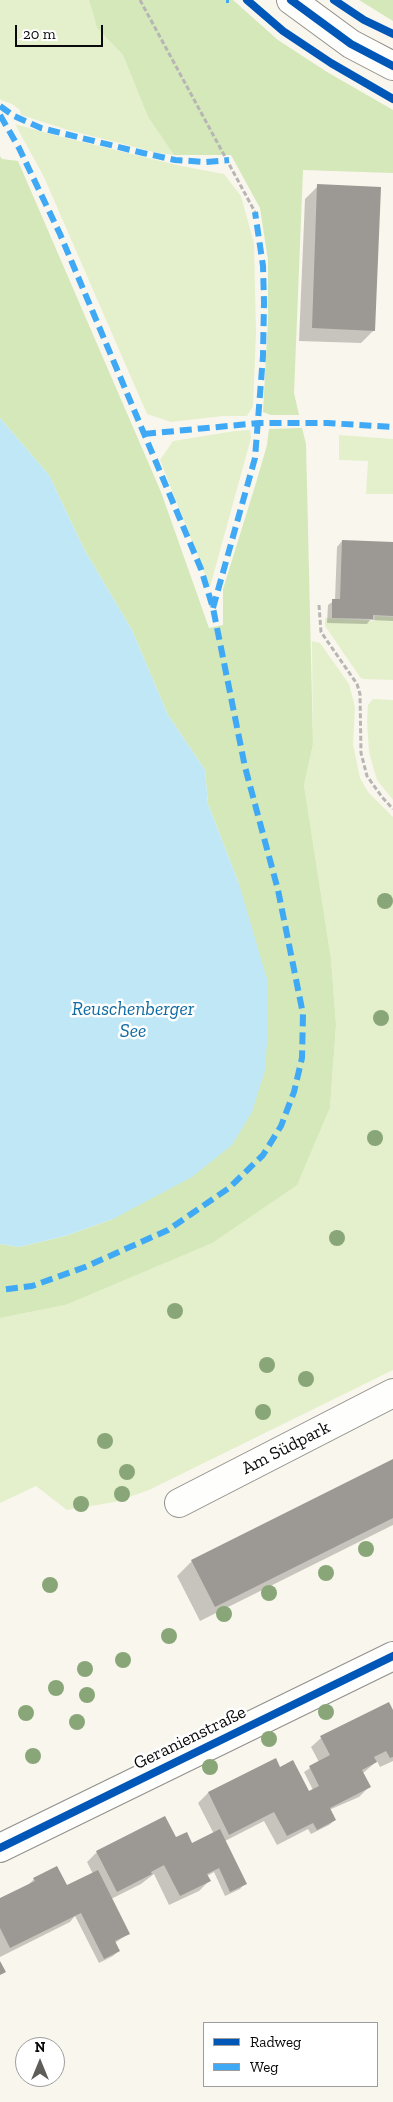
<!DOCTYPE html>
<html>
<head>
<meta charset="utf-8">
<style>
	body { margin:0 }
	#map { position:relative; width:393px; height:2102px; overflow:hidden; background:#f9f6ed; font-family:"Zilla Slab",serif }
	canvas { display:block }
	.legend { position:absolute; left:203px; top:2022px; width:175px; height:65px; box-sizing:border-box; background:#fff; border:1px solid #9d9d9d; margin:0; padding:6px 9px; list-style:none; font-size:15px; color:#0a0a0a }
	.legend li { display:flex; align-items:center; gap:10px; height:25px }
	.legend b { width:25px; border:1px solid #9d9d9d }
	.north { position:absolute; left:15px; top:2037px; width:50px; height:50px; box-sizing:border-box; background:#fff; border:1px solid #9d9d9d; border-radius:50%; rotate:0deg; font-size:14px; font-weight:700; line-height:20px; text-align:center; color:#0a0a0a }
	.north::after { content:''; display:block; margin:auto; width:18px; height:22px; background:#5e5d59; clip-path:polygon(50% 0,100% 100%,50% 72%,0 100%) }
	.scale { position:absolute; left:15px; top:25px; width:88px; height:22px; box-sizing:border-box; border:2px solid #0a0a0a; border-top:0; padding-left:6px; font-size:15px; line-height:18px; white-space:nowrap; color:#0a0a0a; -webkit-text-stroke:4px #fff; paint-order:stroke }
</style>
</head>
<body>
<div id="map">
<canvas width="393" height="2102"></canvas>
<ul class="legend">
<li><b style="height:6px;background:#0057b8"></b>Radweg</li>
<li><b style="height:6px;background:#3fa9f5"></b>Weg</li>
</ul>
<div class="north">N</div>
<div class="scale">20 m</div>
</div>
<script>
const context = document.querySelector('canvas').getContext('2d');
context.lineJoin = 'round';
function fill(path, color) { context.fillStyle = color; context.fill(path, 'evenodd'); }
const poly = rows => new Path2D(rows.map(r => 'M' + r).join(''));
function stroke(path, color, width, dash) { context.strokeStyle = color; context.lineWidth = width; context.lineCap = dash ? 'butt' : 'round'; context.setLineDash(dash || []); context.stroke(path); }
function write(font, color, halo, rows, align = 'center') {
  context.font = font + ' "Zilla Slab",serif'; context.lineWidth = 5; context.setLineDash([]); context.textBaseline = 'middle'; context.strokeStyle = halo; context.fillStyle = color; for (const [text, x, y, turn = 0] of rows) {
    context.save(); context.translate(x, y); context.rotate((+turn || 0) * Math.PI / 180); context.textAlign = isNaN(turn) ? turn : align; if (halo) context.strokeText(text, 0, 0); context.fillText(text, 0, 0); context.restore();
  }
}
const green = poly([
	[0,0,89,0,97,28,123,55,148,117,174,155,158,153,68,130,21,115,20,110,12,104,3,101,0,99],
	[15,124,54,135,181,166,224,174,241,196,254,243,256,334,253,406,247,416,223,416,171,422,147,414,44,177],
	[250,430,251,438,210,587,160,460,173,441,235,431],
	[339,435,393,439,393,494,366,494,368,461,339,460],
	[375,616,393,617,393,680,363,679,360,677,325,626,325,618,375,621],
	[312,641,320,643,349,684,355,707,353,744,360,778,368,792,393,817,393,1370,149,1490,115,1502,67,1510,36,1486,0,1503,0,1318,65,1305,330,1107,336,1025,331,959,304,785,313,744],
	[373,699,393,700,393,800,377,780,369,752,367,721,368,705]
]);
const forest = poly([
	[89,0,233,0,278,40,327,72,393,110,393,173,303,170,294,393,299,415,271,415,263,412,268,321,268,260,260,208,231,155,174,155,148,117,123,55,97,28],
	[359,0,393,0,393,21],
	[0,156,2,159,18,161,161,492,209,628,223,625,223,589,256,483,267,445,269,429,302,428,306,444,313,744,304,785,331,959,336,1025,330,1107,297,1185,212,1243,65,1305,0,1318,0,1244,19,1247,65,1236,113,1219,239,884,208,804,205,770,168,715,132,630,84,549,49,475,0,418]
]);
const water = poly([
	[0,418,49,475,84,549,132,630,168,715,205,770,208,804,239,884,267,979,268,1028,265,1070,252,1112,232,1145,192,1177,113,1219,65,1236,19,1247,0,1244]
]);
const shadow = poly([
	[318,186,374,330,361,343,299,341,305,199],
	[342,541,393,543,393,621,370,620,367,624,327,623,328,605,335,600,337,547],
	[393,1461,393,1525,200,1621,177,1576,192,1561],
	[393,1712,393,1761,380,1767,377,1761,362,1774,369,1787,359,1797,329,1810,335,1820,329,1825,311,1834,308,1829,277,1845,264,1821,225,1841,245,1883,240,1889,225,1896,214,1872,207,1876,209,1881,199,1891,169,1905,154,1874,141,1884,111,1899,129,1933,115,1943,119,1951,113,1956,99,1963,75,1916,70,1922,0,1957,0,1899,27,1886,34,1879,67,1887,93,1874,87,1862,97,1852,175,1839,192,1845,214,1834,198,1803,208,1793,275,1760,279,1768,308,1793,313,1790,304,1772,319,1762,311,1747,321,1738]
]);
const building = poly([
	[317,184,381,187,375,331,312,328],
	[342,540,393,542,393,616,373,615,373,619,332,618,332,599,340,599],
	[393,1459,393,1518,215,1607,191,1560],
	[389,1702,393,1710,393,1757,390,1758,386,1751,374,1757,377,1762,362,1770,371,1787,330,1808,336,1820,317,1830,313,1823,287,1836,274,1812,229,1835,208,1792,276,1758,280,1767,293,1760,309,1791,319,1786,309,1766,330,1755,320,1736],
	[165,1816,176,1837,187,1832,192,1843,220,1829,247,1884,230,1892,219,1868,207,1874,211,1881,180,1896,164,1865,151,1872,152,1874,117,1892,96,1851],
	[57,1866,67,1885,98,1870,130,1934,115,1941,120,1951,104,1959,81,1913,10,1948,0,1928,0,1898,35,1881,33,1878],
	[0,1961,6,1972,0,1975]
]);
const path = poly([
	[140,0,255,212],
	[319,605,321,632,357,684,360,694,361,753,367,776,382,797,393,809]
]);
const minor = poly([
	[291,0,351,44,393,66],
	[179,1503,393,1393],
	[0,1848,393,1656]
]);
const quiet = poly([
	[226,0,229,0],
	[0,106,14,116,41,128,143,153,175,160,206,162,229,160],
	[0,115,19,148,60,234,201,569,213,608,245,767,278,890,303,1014,302,1058,294,1092,281,1126,263,1155,229,1188,168,1230,85,1267,32,1286,0,1290],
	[144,434,259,423,327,423,393,427],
	[213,608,255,458,263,356,264,302,263,266,255,212]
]);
const cycleway = poly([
	[247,0,283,31,331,63,393,99],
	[291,0,351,44,393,66],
	[334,0,364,20,393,34],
	[0,1848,393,1656]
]);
const trees = [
	[385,901],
	[381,1018],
	[375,1138],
	[337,1238],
	[175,1311],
	[267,1365],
	[306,1379],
	[263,1412],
	[105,1441],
	[127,1472],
	[122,1494],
	[81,1504],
	[366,1549],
	[326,1573],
	[50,1585],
	[269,1593],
	[224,1614],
	[169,1636],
	[123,1660],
	[85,1669],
	[56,1688],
	[87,1695],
	[326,1712],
	[26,1713],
	[77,1722],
	[269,1739],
	[33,1756],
	[210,1767]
];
const streetNames = [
	["Am Südpark",286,1448,-27],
	["Geranienstraße",190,1738,-26]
];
const waterNames = [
	["Reuschenberger",133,1010],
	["See",133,1032]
];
fill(green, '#e4f0cb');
fill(forest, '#d4e8b9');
fill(water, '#c0e7f6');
fill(shadow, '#0003');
fill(building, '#9c9893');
stroke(minor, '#92908c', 30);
stroke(path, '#b7b6b5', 3, [5, 2.5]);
stroke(minor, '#fefefc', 28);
stroke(quiet, '#3fa9f5', 6, [12, 6]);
stroke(cycleway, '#0057b8', 8);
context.fillStyle = '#89a678';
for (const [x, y] of trees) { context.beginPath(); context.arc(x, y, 8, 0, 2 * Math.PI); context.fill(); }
write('18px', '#0a0a0a', '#fff', streetNames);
write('italic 19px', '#0d6aa2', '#fff', waterNames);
</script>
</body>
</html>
